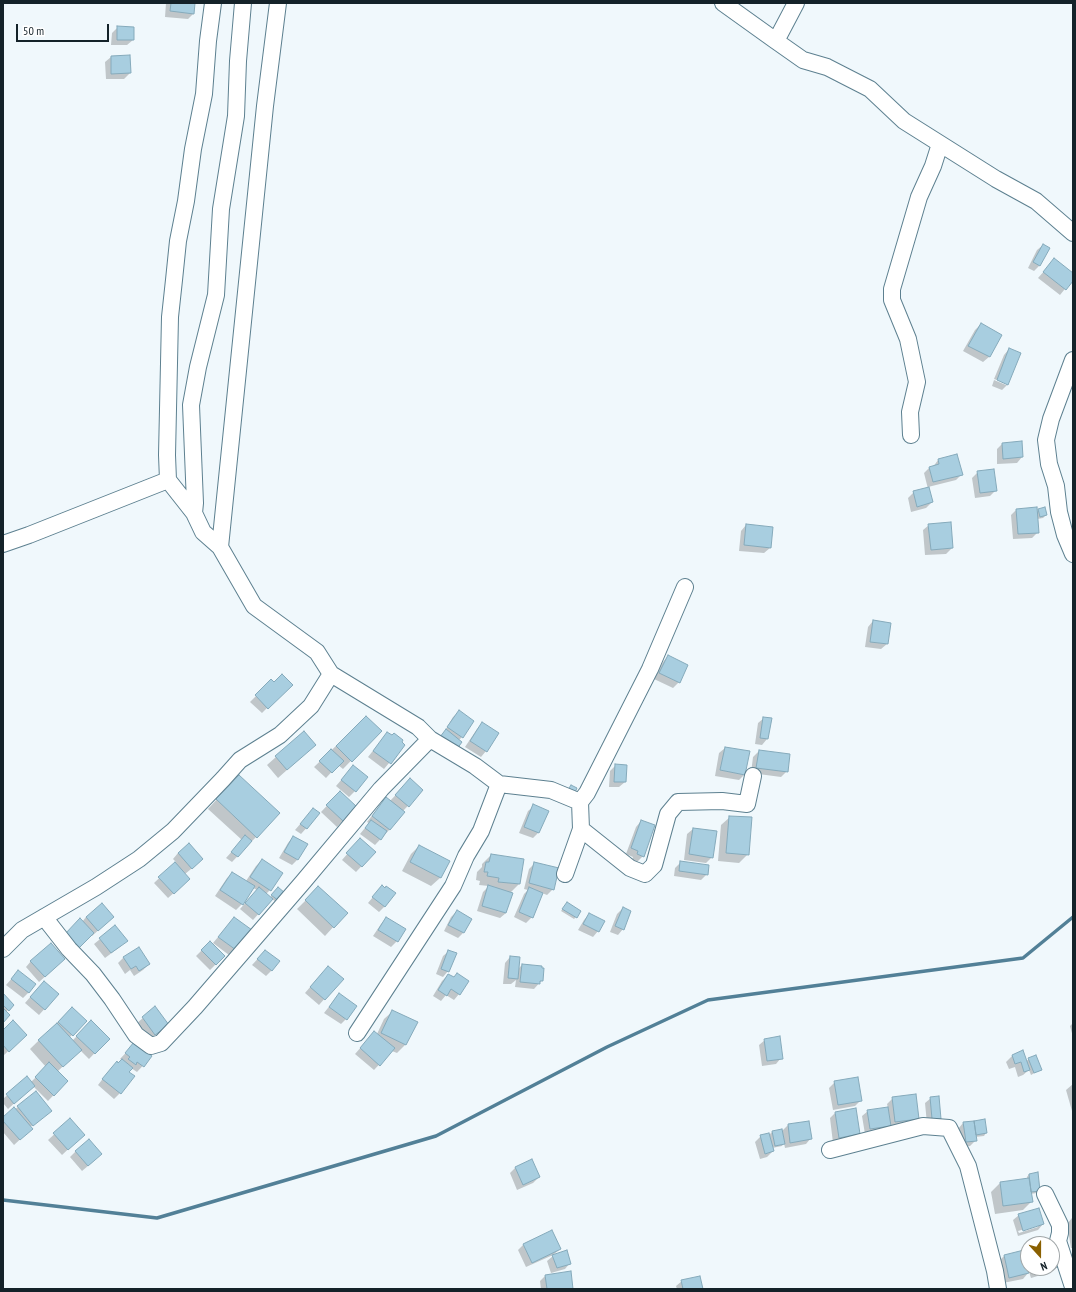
<!DOCTYPE html>
<html>
<head>
<meta charset="utf-8">
<style>
	body { margin:0 }
	#map { position:relative; width:1076px; height:1292px; overflow:hidden; background:#f0f8fc; font-family:"PT Sans Narrow",sans-serif }
	canvas { display:block }
	.frame { position:absolute; inset:0; border:4px solid #142229; pointer-events:none }
	.north { position:absolute; left:1020px; top:1236px; width:40px; height:40px; box-sizing:border-box; background:#fff; border:1px solid #a1a7a9; border-radius:50%; rotate:159deg; font-size:11px; font-weight:700; line-height:16px; text-align:center; color:#142229 }
	.north::after { content:''; display:block; margin:auto; width:14px; height:18px; background:#8a6001; clip-path:polygon(50% 0,100% 100%,50% 72%,0 100%) }
	.scale { position:absolute; left:16px; top:24px; width:93px; height:18px; box-sizing:border-box; border:2px solid #142229; border-top:0; padding-left:5px; font-size:12px; line-height:14px; white-space:nowrap; color:#142229; -webkit-text-stroke:3px #fff; paint-order:stroke }
</style>
</head>
<body>
<div id="map">
<canvas width="1076" height="1292"></canvas>
<div class="frame"></div>
<div class="north">N</div>
<div class="scale">50 m</div>
</div>
<script>
const context = document.querySelector('canvas').getContext('2d');
context.lineJoin = 'round';
function fill(path, color) { context.fillStyle = color; context.fill(path, 'evenodd'); }
const poly = rows => new Path2D(rows.map(r => 'M' + r).join(''));
function stroke(path, color, width, dash) { context.strokeStyle = color; context.lineWidth = width; context.lineCap = dash ? 'butt' : 'round'; context.setLineDash(dash || []); context.stroke(path); }
const shadow = poly([
	[166,3,194,3,194,13,188,19,165,17],
	[118,27,133,40,127,45,111,45,112,33],
	[111,57,130,73,124,79,106,79,105,62],
	[1043,245,1039,266,1034,271,1028,268,1037,250],
	[1054,260,1073,274,1073,279,1060,295,1038,278],
	[981,324,1001,335,989,357,983,362,963,351,975,330],
	[1009,349,1008,384,1002,390,992,386,994,380,1006,385,1006,383,994,379,1004,355],
	[1021,443,1022,457,1017,463,997,464,997,449,1002,444],
	[938,460,962,474,956,480,928,487,932,502,926,508,911,512,908,498,914,492,928,489,924,473,929,468,933,467],
	[978,472,996,490,990,496,975,498,972,478],
	[1017,509,1037,512,1039,510,1046,515,1043,518,1037,519,1038,532,1032,538,1013,539,1011,515],
	[746,525,770,548,764,553,739,551,741,531],
	[929,525,952,548,946,554,925,555,923,530],
	[873,621,887,644,881,649,865,647,868,627],
	[668,656,679,682,673,688,654,679,663,662],
	[271,681,274,684,291,684,262,713,250,702],
	[459,712,473,721,462,737,459,740,435,743,443,734,453,717],
	[366,717,380,731,343,769,338,765,326,778,314,767],
	[764,718,770,719,767,739,762,745,755,744,758,723],
	[482,724,486,751,481,757,465,747,477,729],
	[304,732,315,745,278,778,267,765],
	[387,733,404,745,384,769,368,757],
	[725,748,744,775,739,780,715,776,719,753],
	[759,751,787,771,781,777,751,773,753,757],
	[616,765,625,782,619,787,609,787,610,771],
	[348,772,355,791,349,797,336,786],
	[230,785,256,837,232,862,226,858,242,840,208,809],
	[405,785,422,791,403,811,390,829,375,845,360,834,369,823,367,822,381,804,386,799,390,801],
	[340,792,356,807,337,827,321,812],
	[534,806,538,833,533,838,519,833,528,811],
	[319,814,301,834,295,830,308,815],
	[730,817,748,854,739,863,718,861,721,825],
	[641,821,643,856,637,862,632,860,633,857,626,854,636,827],
	[693,829,712,857,706,863,684,860,687,834],
	[293,837,297,860,292,865,279,858,288,843],
	[355,845,375,852,356,872,342,860],
	[419,846,449,861,440,878,431,886,402,871,411,854],
	[178,853,196,865,185,874,183,885,168,898,154,883,176,862,173,859],
	[491,855,519,884,510,893,506,913,500,918,477,911,483,892,489,886,479,885,480,881,476,880,477,872,482,867,482,864],
	[262,860,270,890,266,894,270,898,275,891,284,893,276,902,272,899,253,920,240,909,257,890,253,888,242,904,236,910,215,896,227,878,233,873,246,881,256,866],
	[681,862,707,874,701,880,674,876,675,868],
	[535,863,553,889,547,895,542,893,532,917,526,923,514,917,524,894,528,890,524,889,529,869],
	[382,886,385,906,379,912,368,903],
	[310,896,346,913,325,936,297,909],
	[567,903,576,917,574,919,561,911],
	[623,908,623,929,618,935,610,932,617,914],
	[457,911,471,919,463,933,458,938,444,931,451,917],
	[589,914,598,931,593,937,578,930,584,920],
	[86,917,113,917,92,936,82,922],
	[234,918,235,950,229,955,213,943],
	[386,919,404,930,397,941,391,947,373,936,381,924],
	[115,927,121,946,105,958,94,944],
	[210,942,224,956,210,970,196,956],
	[265,951,272,970,266,976,252,965],
	[449,951,448,971,443,977,436,974,443,956],
	[124,957,149,964,143,970,134,976,130,970,125,974,118,963],
	[510,957,518,969,522,965,542,980,534,989,515,987,516,980,511,984,503,984,505,963],
	[31,961,58,965,39,982,26,967],
	[323,972,342,979,319,1005,305,993],
	[448,975,459,994,454,1000,446,995,441,1001,433,996,442,981],
	[13,977,29,992,23,998,6,985],
	[38,988,58,994,39,1015,25,1003],
	[339,994,346,1019,341,1024,324,1013],
	[3,995,13,1005,6,1012,3,1021],
	[72,1008,86,1021,69,1038,72,1041,91,1022,108,1039,89,1059,80,1050,57,1072,67,1081,48,1101,33,1086,8,1109,3,1103,3,1099,27,1077,31,1082,46,1067,30,1049],
	[155,1008,168,1025,149,1040,137,1023],
	[393,1011,416,1023,405,1045,397,1053,392,1051,374,1070,355,1054,369,1038,377,1034,384,1019],
	[1073,1023,1073,1037,1070,1026],
	[3,1031,20,1040,3,1056],
	[765,1040,781,1058,776,1064,762,1066,759,1045],
	[134,1044,151,1057,137,1072,131,1068,128,1072,120,1093,114,1099,98,1085,111,1068,122,1060,120,1059],
	[1022,1051,1026,1061,1035,1056,1040,1070,1031,1075,1029,1070,1023,1075,1018,1077,1015,1067,1009,1069,1006,1062,1012,1056],
	[835,1082,861,1100,855,1106,833,1110,829,1088],
	[1073,1084,1073,1110,1072,1111,1066,1090],
	[893,1098,918,1118,912,1124,890,1127,890,1126,884,1132,865,1134,862,1116,868,1111,888,1108,887,1104],
	[931,1098,940,1118,935,1124,927,1124,925,1103],
	[18,1107,46,1114,29,1128,26,1134,14,1145,3,1132,3,1118],
	[835,1113,859,1134,853,1140,833,1143,830,1118],
	[70,1120,78,1140,62,1155,48,1140],
	[984,1120,986,1133,984,1136,975,1137,976,1140,970,1146,961,1147,958,1129,963,1123],
	[809,1122,811,1138,806,1144,785,1148,784,1143,782,1146,772,1148,773,1151,767,1157,760,1159,755,1142,761,1136,769,1135,772,1132,782,1130,782,1131,788,1125],
	[76,1151,95,1160,82,1171,70,1157],
	[531,1161,539,1177,533,1183,517,1190,510,1173,515,1168],
	[1029,1174,1039,1190,1037,1193,1030,1194,1031,1202,1023,1210,995,1214,991,1192,1000,1183,1027,1179,1027,1177],
	[1019,1215,1043,1224,1038,1230,1018,1236,1013,1220],
	[1038,1225,1038,1227,1019,1233,1018,1231],
	[1072,1218,1073,1248,1071,1248,1067,1224],
	[523,1245,560,1249,553,1255,526,1267,518,1250],
	[1023,1252,1024,1256,1028,1253,1028,1268,1057,1267,1051,1272,1031,1278,1029,1272,1023,1279,1003,1283,999,1261,1004,1256],
	[553,1256,570,1263,565,1269,551,1273,547,1261],
	[545,1276,572,1289,541,1289,540,1281],
	[682,1281,702,1289,677,1289,676,1286]
]);
const stream = poly([
	[3,1200,157,1218,436,1136,607,1047,708,1000,1023,958,1073,917]
]);
const building = poly([
	[171,3,195,3,194,14,170,11,171,3],
	[117,26,134,27,134,40,117,40,117,26],
	[130,55,131,73,111,74,111,56,130,55],
	[1043,244,1050,248,1040,266,1033,262,1043,244],
	[1054,258,1073,273,1073,281,1066,290,1043,272,1054,258],
	[981,323,1002,335,990,357,968,346,981,323],
	[1009,348,1021,353,1008,385,997,380,1009,348],
	[1022,441,1023,457,1003,459,1002,443,1022,441],
	[957,454,963,475,933,482,929,467,939,464,938,459,957,454],
	[994,469,997,491,980,493,977,471,994,469],
	[929,487,933,502,917,507,913,491,929,487],
	[1037,507,1039,533,1018,534,1016,509,1037,507],
	[1045,507,1047,515,1040,517,1038,509,1045,507],
	[951,522,953,548,931,550,928,524,951,522],
	[746,524,773,527,771,548,744,545,746,524],
	[873,620,891,623,888,644,870,642,873,620],
	[668,655,688,665,680,683,659,673,668,655],
	[282,674,293,685,268,709,255,695,271,679,274,682,282,674],
	[459,710,474,721,463,738,447,727,459,710],
	[366,716,382,731,352,762,336,746,366,716],
	[763,717,772,718,768,739,760,738,763,717],
	[482,722,499,733,487,752,470,741,482,722],
	[446,729,462,742,457,749,440,737,446,729],
	[304,731,316,745,287,770,275,756,304,731],
	[387,732,392,735,394,733,403,740,402,742,405,745,391,764,373,751,387,732],
	[725,747,750,751,745,775,720,770,725,747],
	[331,749,344,761,332,773,319,761,331,749],
	[759,750,790,754,788,772,756,768,759,750],
	[615,764,627,765,626,782,614,782,615,764],
	[353,765,368,777,356,792,341,780,353,765],
	[239,775,280,813,257,838,216,799,239,775],
	[410,778,423,790,409,807,395,795,410,778],
	[571,785,577,788,574,795,567,791,571,785],
	[340,791,357,807,344,822,326,805,340,791],
	[386,797,405,812,390,830,372,816,386,797],
	[533,804,549,811,539,833,524,827,533,804],
	[313,808,320,813,307,829,300,824,313,808],
	[729,816,752,817,749,855,726,853,729,816],
	[371,820,387,831,381,840,365,828,371,820],
	[641,820,655,825,644,857,637,854,638,851,631,848,641,820],
	[693,828,717,831,713,858,689,854,693,828],
	[245,835,252,841,238,857,231,852,245,835],
	[293,836,308,844,298,860,284,852,293,836],
	[360,838,376,852,362,867,346,853,360,838],
	[189,843,203,859,192,869,178,853,189,843],
	[419,845,450,861,441,878,410,862,419,845],
	[491,854,524,859,520,884,498,882,499,878,487,876,488,872,484,872,486,862,489,862,491,854],
	[262,859,283,873,271,891,250,877,262,859],
	[680,861,709,865,708,875,679,871,680,861],
	[175,862,190,879,174,894,158,877,175,862],
	[534,862,559,868,554,890,529,883,534,862],
	[232,872,255,886,243,905,220,890,232,872],
	[382,885,385,888,386,886,396,893,385,907,372,897,382,885],
	[488,885,513,893,506,913,482,906,488,885],
	[318,886,348,913,334,928,305,900,318,886],
	[259,887,273,899,259,915,245,903,259,887],
	[278,887,285,893,279,901,271,895,278,887],
	[529,887,543,893,533,918,519,912,529,887],
	[567,902,581,911,577,918,562,909,567,902],
	[102,903,114,917,98,931,86,917,102,903],
	[623,907,631,911,624,930,615,926,623,907],
	[457,910,472,919,464,933,448,925,457,910],
	[589,913,605,921,599,932,583,924,589,913],
	[234,917,252,930,236,950,218,937,234,917],
	[386,917,406,929,398,942,378,930,386,917],
	[80,918,94,933,79,948,65,934,80,918],
	[115,925,128,941,111,953,99,938,115,925],
	[210,941,225,956,216,965,201,950,210,941],
	[51,943,65,959,45,977,30,961,51,943],
	[139,947,150,964,139,971,136,966,131,969,123,957,139,947],
	[265,950,280,961,272,971,257,959,265,950],
	[448,950,457,953,449,972,441,969,448,950],
	[510,956,520,957,518,979,508,978,510,956],
	[522,964,542,966,542,968,544,968,543,981,540,981,540,984,520,982,522,964],
	[328,966,344,979,325,1000,310,987,328,966],
	[18,970,36,984,29,993,11,979,18,970],
	[457,973,469,981,460,995,451,989,447,996,438,990,448,974,454,977,457,973],
	[44,981,59,994,45,1010,30,997,44,981],
	[3,993,14,1005,9,1011,3,1005,3,993],
	[339,993,357,1006,347,1020,329,1007,339,993],
	[155,1006,169,1025,155,1035,142,1017,155,1006],
	[72,1007,87,1021,73,1036,58,1022,72,1007],
	[3,1008,10,1015,3,1023,3,1008],
	[392,1010,418,1022,406,1045,381,1033,392,1010],
	[13,1020,27,1035,9,1052,3,1045,3,1030,13,1020],
	[91,1020,110,1039,95,1054,76,1036,91,1020],
	[57,1023,82,1050,63,1067,38,1040,57,1023],
	[374,1031,395,1048,380,1066,360,1048,374,1031],
	[780,1036,783,1059,767,1061,764,1039,780,1036],
	[134,1042,152,1056,144,1067,137,1062,136,1065,128,1059,130,1057,125,1053,134,1042],
	[1023,1050,1030,1070,1024,1072,1021,1062,1015,1064,1012,1055,1023,1050],
	[1036,1055,1042,1070,1034,1073,1028,1058,1036,1055],
	[122,1059,133,1068,129,1072,135,1076,121,1094,102,1079,117,1061,118,1063,122,1059],
	[49,1062,68,1081,54,1096,35,1077,49,1062],
	[27,1076,35,1086,14,1104,6,1094,27,1076],
	[858,1077,862,1101,838,1105,834,1081,858,1077],
	[36,1091,52,1111,33,1126,17,1106,36,1091],
	[916,1094,919,1119,895,1122,892,1097,916,1094],
	[939,1096,941,1119,932,1119,930,1097,939,1096],
	[14,1107,33,1129,20,1140,3,1121,3,1117,14,1107],
	[888,1107,891,1126,870,1129,867,1110,888,1107],
	[856,1108,860,1134,839,1138,835,1112,856,1108],
	[70,1118,85,1135,68,1150,53,1133,70,1118],
	[985,1119,987,1133,976,1135,974,1121,985,1119],
	[809,1121,812,1139,790,1143,788,1124,809,1121],
	[974,1121,977,1141,966,1142,963,1122,974,1121],
	[782,1129,785,1144,775,1146,772,1131,782,1129],
	[769,1133,774,1151,765,1154,760,1135,769,1133],
	[89,1139,102,1154,88,1166,75,1151,89,1139],
	[532,1159,540,1177,523,1185,515,1167,532,1159],
	[1038,1172,1040,1191,1031,1192,1029,1174,1038,1172],
	[1029,1178,1033,1202,1003,1206,1000,1182,1029,1178],
	[1039,1208,1044,1224,1023,1231,1018,1214,1039,1208],
	[552,1230,561,1249,532,1263,523,1244,552,1230],
	[1050,1244,1052,1244,1058,1267,1036,1273,1035,1268,1052,1268,1052,1244,1050,1244],
	[567,1250,571,1264,557,1268,552,1255,567,1250],
	[1024,1250,1029,1273,1009,1278,1004,1255,1024,1250],
	[571,1271,573,1289,547,1289,545,1275,571,1271],
	[700,1276,703,1289,683,1289,681,1280,700,1276]
]);
const minor = poly([
	[213,3,208,41,204,94,193,149,186,201,178,241,174,280,170,317,167,455,168,480,194,513,203,532,220,547],
	[723,3,776,41,796,3],
	[776,41,803,60,827,67,870,89,904,121,996,179,1036,201,1073,233],
	[1073,360,1051,419,1046,440,1049,464,1056,486,1059,512,1065,535,1073,554],
	[911,435,910,412,917,382,908,339,892,300,892,289,919,197,933,166,940,144],
	[194,513,195,503,191,405,198,367,216,295,221,209,236,116,238,61,243,3],
	[3,544,29,535,168,480],
	[430,739,475,766,499,784,551,790,580,802,581,829,565,874],
	[580,802,587,793,650,669,685,587],
	[581,829,630,868,645,874,654,865,668,814,678,802,722,801,747,804,753,776],
	[44,917,69,949,93,974,112,999,136,1035,151,1046,161,1043,195,1007,303,882,381,789,430,739,418,727,331,674],
	[3,949,22,930,96,887,139,859,173,831,223,779,240,760,280,735,311,706,331,674,317,652,254,606,220,547,265,106,278,3],
	[357,1033,453,886,466,856,481,831,499,784],
	[830,1150,923,1126,949,1128,968,1166,995,1271,998,1289],
	[1045,1194,1060,1225,1060,1233,1058,1241,1073,1287]
]);
fill(shadow, '#0003');
stroke(stream, '#528097', 3.5);
fill(building, '#a8cee0');
stroke(building, '#85aabb', 1);
stroke(minor, '#5d8090', 18);
stroke(minor, '#fff', 16);
</script>
</body>
</html>
